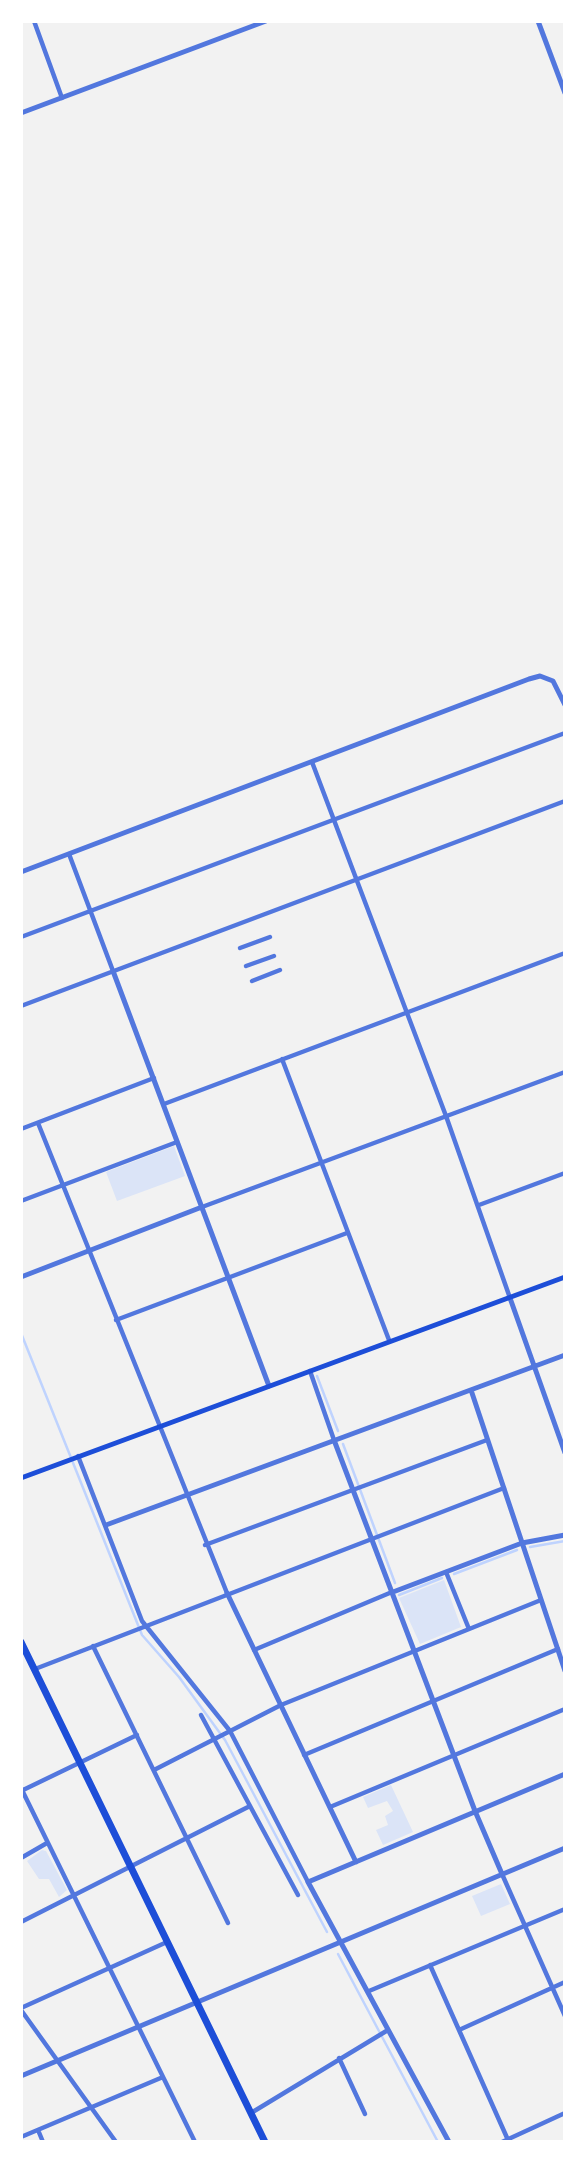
<!DOCTYPE html>
<html>
<head>
<meta charset="utf-8">
<style>
	body { margin:0 }
	#map { position:relative; width:586px; height:2163px; overflow:hidden; background:#f2f2f2; font-family:"Sofia Sans Condensed",sans-serif }
	canvas { display:block }
	.frame { position:absolute; inset:0; border:23px solid #fff; pointer-events:none }
</style>
</head>
<body>
<div id="map">
<canvas width="586" height="2163"></canvas>
<div class="frame"></div>
</div>
<script>
const context = document.querySelector('canvas').getContext('2d');
context.lineJoin = 'round';
function fill(path, color) { context.fillStyle = color; context.fill(path, 'evenodd'); }
const poly = rows => new Path2D(rows.map(r => 'M' + r).join(''));
function stroke(path, color, width, dash) { context.strokeStyle = color; context.lineWidth = width; context.lineCap = dash ? 'butt' : 'round'; context.setLineDash(dash || []); context.stroke(path); }
const green = poly([
	[174,1146,185,1176,117,1201,106,1172],
	[444,1580,461,1627,420,1644,399,1598],
	[391,1785,413,1832,383,1845,376,1830,388,1825,385,1816,393,1811,387,1801,368,1808,363,1797],
	[42,1850,46,1851,67,1890,59,1897,49,1879,39,1879,27,1861],
	[501,1884,510,1904,481,1916,472,1896]
]);
const stream = poly([
	[21,1333,142,1635,179,1677,225,1740,327,1932],
	[317,1376,338,1431],
	[343,1444,395,1583],
	[530,1547,565,1541],
	[454,1574,517,1550],
	[399,1595,442,1578],
	[338,1954,438,2142]
]);
const minor = poly([
	[34,21,62,98],
	[312,762,446,1116,510,1298],
	[69,854,113,971],
	[21,937,565,733],
	[240,948,270,937],
	[246,966,274,956],
	[252,981,280,970],
	[21,1006,565,801],
	[282,1059,389,1340],
	[164,1104,565,953],
	[38,1123,227,1593],
	[21,1129,154,1078],
	[21,1201,177,1142],
	[479,1205,565,1173],
	[202,1207,565,1072],
	[116,1320,347,1233],
	[310,1371,334,1440],
	[78,1456,142,1621,230,1731,308,1882],
	[205,1545,487,1440],
	[446,1572,469,1629],
	[93,1646,228,1923],
	[254,1650,392,1592],
	[35,1669,504,1488],
	[201,1715,298,1895],
	[304,1755,558,1649],
	[154,1770,281,1705,541,1600],
	[21,1788,195,2142],
	[21,1791,137,1735],
	[330,1807,565,1709],
	[21,1858,47,1843],
	[502,1874,565,2016],
	[21,1922,250,1806],
	[430,1965,508,2140],
	[369,1991,565,1909],
	[21,2008,167,1942],
	[21,2010,116,2142],
	[459,2030,565,1982],
	[339,2058,365,2114],
	[251,2113,388,2030],
	[38,2130,43,2142],
	[21,2137,163,2077],
	[502,2142,565,2113]
]);
const tertiary = poly([
	[538,21,565,93],
	[21,113,266,21],
	[21,872,529,679,540,676,553,681,565,705],
	[113,971,269,1386],
	[21,1277,202,1207],
	[510,1298,565,1453],
	[471,1390,565,1671],
	[334,1440,475,1811,502,1874],
	[106,1525,565,1355],
	[393,1592,522,1543,565,1535],
	[227,1593,356,1862],
	[21,2076,565,1848],
	[449,2142,308,1882,565,1774]
]);
const secondary = poly([
	[21,1478,565,1277]
]);
const trunk = poly([
	[21,1642,265,2142]
]);
fill(green, '#dbe4f7');
stroke(stream, '#bfd3fe', 2.5);
stroke(minor, '#5277de', 4.5);
stroke(tertiary, '#5277de', 5);
stroke(secondary, '#1d4ed8', 5);
stroke(trunk, '#1d4ed8', 7);
</script>
</body>
</html>
